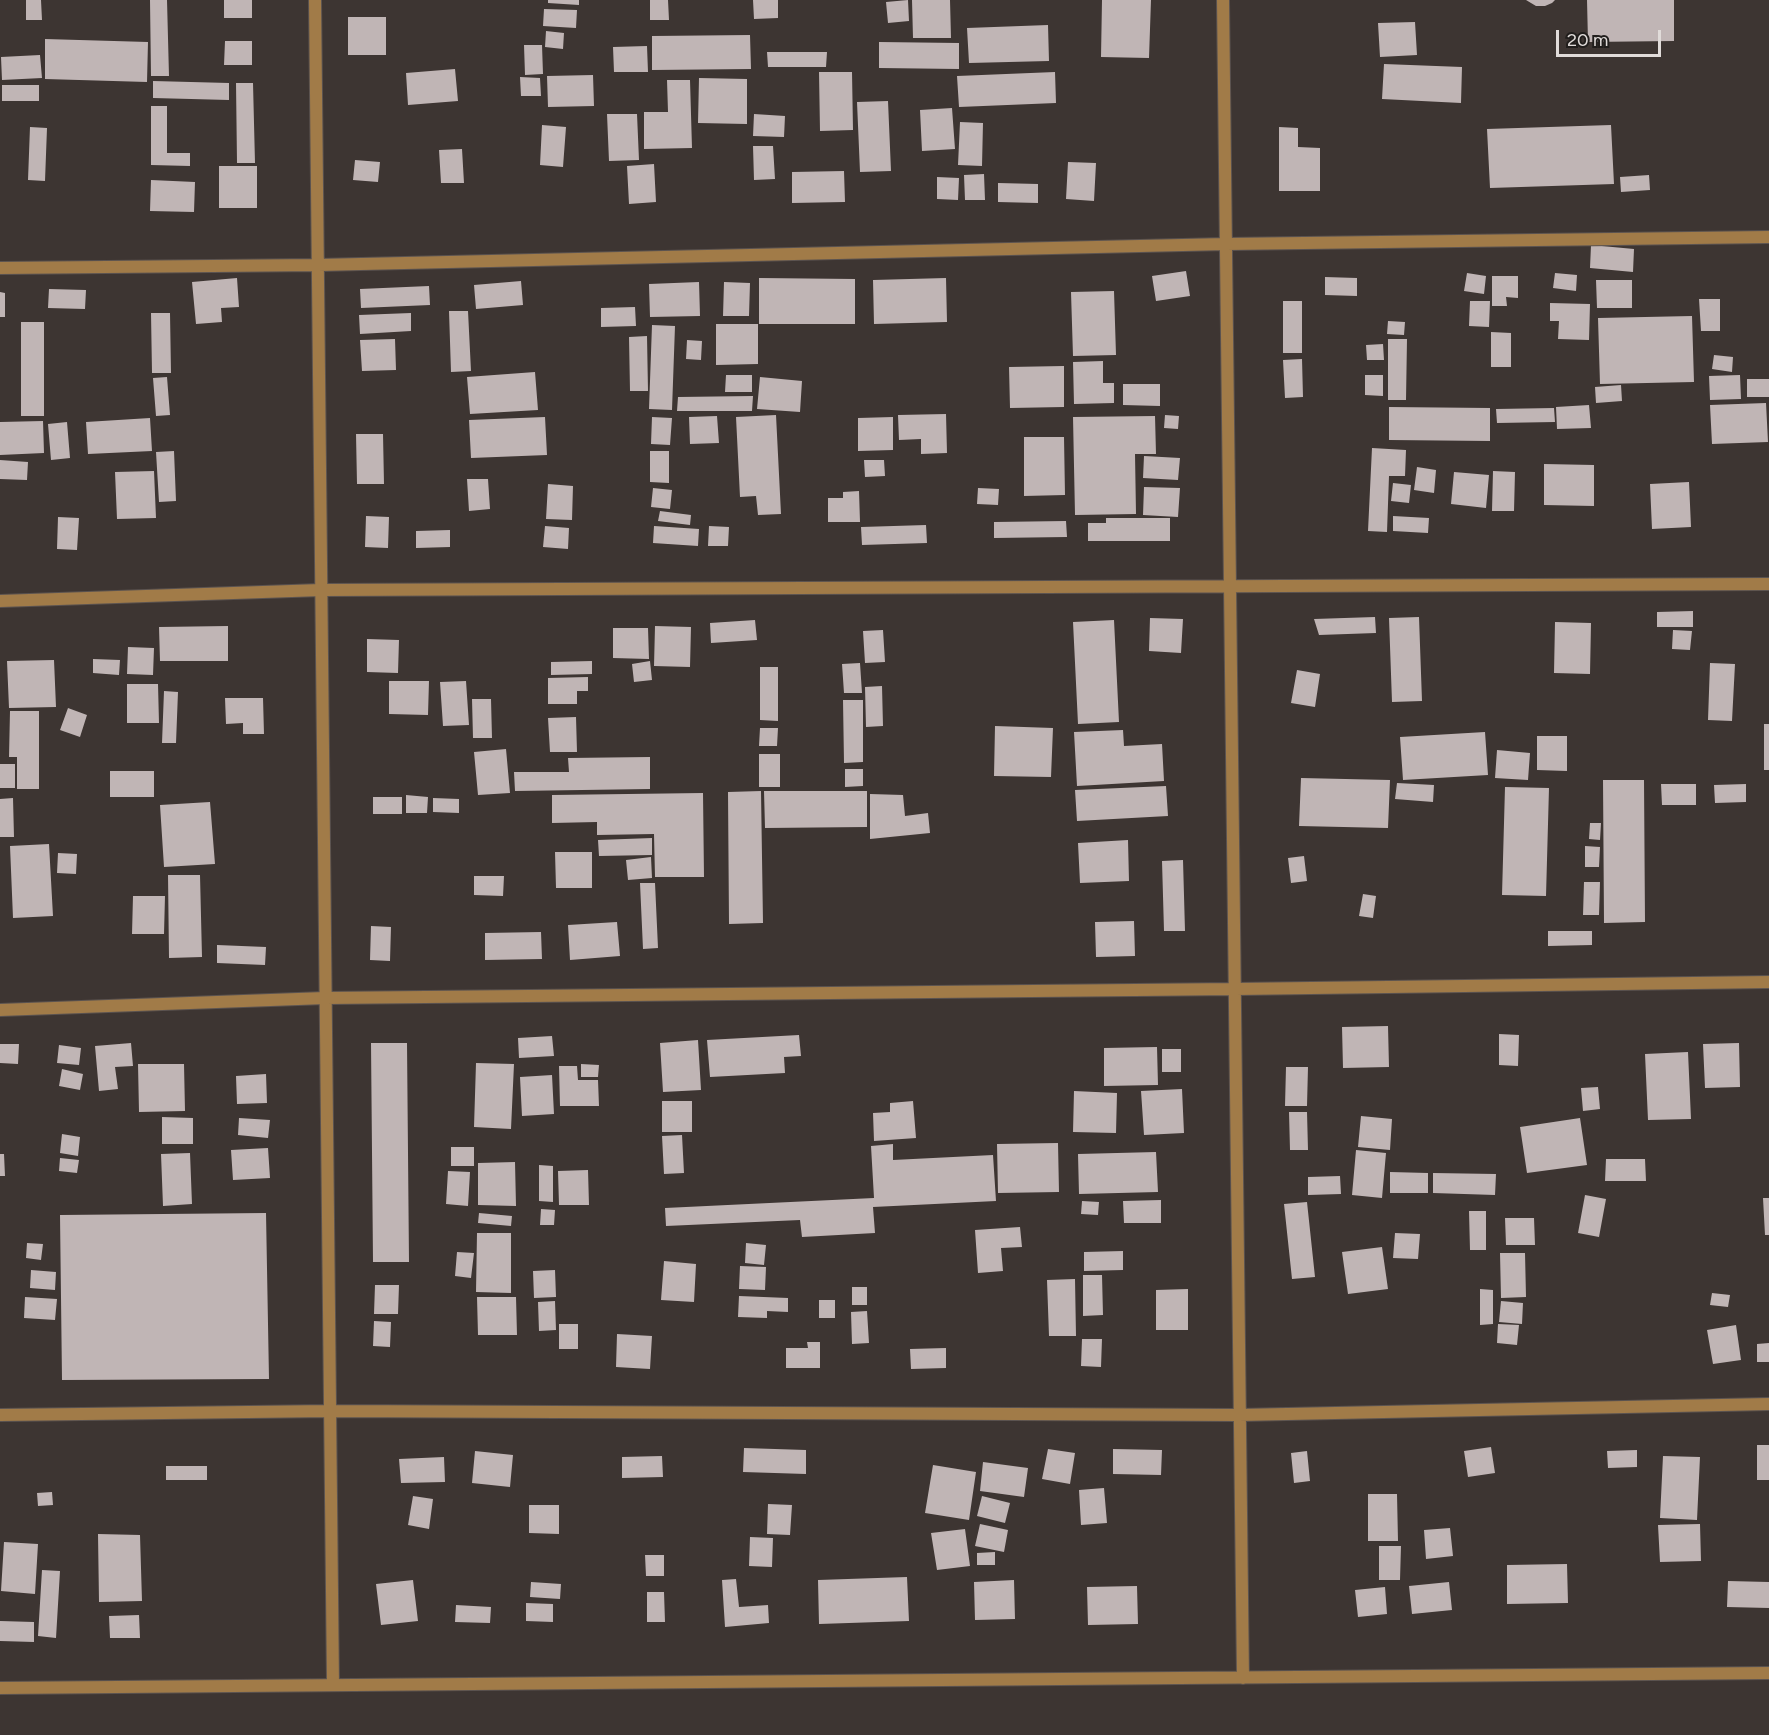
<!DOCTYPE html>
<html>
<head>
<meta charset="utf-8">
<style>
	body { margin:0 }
	#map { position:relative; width:1769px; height:1735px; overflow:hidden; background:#3d3532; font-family:Figtree,sans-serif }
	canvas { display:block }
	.scale { position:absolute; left:1556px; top:30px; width:105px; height:27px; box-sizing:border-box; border:3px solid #e1dcda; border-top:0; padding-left:8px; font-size:18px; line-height:21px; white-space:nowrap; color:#e1dcda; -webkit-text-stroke:4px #211e1c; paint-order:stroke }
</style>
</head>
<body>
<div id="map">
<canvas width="1769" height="1735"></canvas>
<div class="scale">20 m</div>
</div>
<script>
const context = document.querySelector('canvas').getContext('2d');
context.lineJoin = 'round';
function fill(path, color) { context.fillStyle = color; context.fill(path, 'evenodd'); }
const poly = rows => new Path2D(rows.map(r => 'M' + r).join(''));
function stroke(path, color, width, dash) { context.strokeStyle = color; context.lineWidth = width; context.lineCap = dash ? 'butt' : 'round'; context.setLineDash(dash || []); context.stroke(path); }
const building = poly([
	[26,0,41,0,42,20,26,20],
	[150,0,167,0,169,76,151,76],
	[224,0,252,0,252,18,224,18],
	[548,0,579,0,579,5,548,3],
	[650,0,668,0,669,20,650,20],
	[753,0,778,0,778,18,754,19],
	[908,0,909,21,888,23,886,2],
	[912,0,950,0,951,38,913,38],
	[1102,0,1151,0,1149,58,1101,57],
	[1526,0,1555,0,1552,3,1545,6,1536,6],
	[1587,0,1674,0,1674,41,1588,42],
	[544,9,577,10,576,28,543,26],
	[348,17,386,17,386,55,348,55],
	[1415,22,1417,55,1380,57,1378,23],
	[1048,25,1049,61,969,63,967,28],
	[546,31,564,33,563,49,545,47],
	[750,35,751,69,652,70,652,36],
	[45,39,148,42,147,82,45,79],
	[225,41,252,41,252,65,224,65],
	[879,42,959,43,959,69,879,68],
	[524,45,542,45,543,74,525,75],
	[647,46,648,72,614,72,613,47],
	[767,52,827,52,826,67,768,67],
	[40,55,42,78,2,80,1,57],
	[1384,64,1462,67,1461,103,1382,99],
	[455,69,458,101,408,105,406,73],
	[819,72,852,72,853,130,820,131],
	[1055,72,1056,103,959,107,957,76],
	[593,75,594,106,548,107,547,76],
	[520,77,540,78,541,96,521,96],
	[699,78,747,79,747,124,698,123],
	[667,80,690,80,692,148,644,149,644,112,668,112],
	[153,81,229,83,229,100,153,98],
	[236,83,253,83,255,163,237,163],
	[2,85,39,85,39,101,2,101],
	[888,101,891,171,860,172,857,102],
	[151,106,167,106,167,153,190,153,190,166,151,165],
	[952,108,955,149,922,151,920,110],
	[607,114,637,114,639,160,609,161],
	[754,114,785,116,784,137,753,136],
	[960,122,983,123,982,166,958,165],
	[542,125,566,127,563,167,540,165],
	[1611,125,1614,184,1490,188,1487,129],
	[30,127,47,128,45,181,28,180],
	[1279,127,1298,128,1298,147,1320,148,1320,191,1279,191],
	[753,146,773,146,775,179,754,180],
	[462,149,464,183,441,183,439,150],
	[355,160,380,162,378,182,353,180],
	[1068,162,1096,163,1094,201,1066,199],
	[654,164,656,202,629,204,627,166],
	[219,166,257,166,257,208,219,208],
	[844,171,845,202,792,203,792,172],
	[984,174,985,200,965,200,964,175],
	[1649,175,1650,190,1621,192,1620,177],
	[937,177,959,178,958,200,937,199],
	[151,180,195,182,194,212,150,211],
	[998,183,1038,184,1038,203,998,202],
	[1591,245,1634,249,1633,272,1590,268],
	[1186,271,1190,296,1156,301,1152,276],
	[1467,273,1486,276,1484,294,1464,291],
	[1555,273,1577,275,1576,291,1553,288],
	[1492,276,1518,276,1518,298,1506,297,1507,306,1492,306],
	[1325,277,1357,278,1357,296,1325,295],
	[237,278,239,307,221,308,222,322,196,324,192,282],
	[759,278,855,279,855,324,759,324],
	[946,278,947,322,874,324,873,280],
	[1596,280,1632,280,1632,308,1597,308],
	[521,281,523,305,476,309,474,285],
	[699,282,700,316,650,317,649,284],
	[724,282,750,283,749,316,723,316],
	[429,286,430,305,361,308,360,289],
	[49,289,86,290,85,309,48,308],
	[1114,291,1116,355,1073,356,1071,292],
	[0,292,5,293,5,317,0,317],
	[1699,299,1720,299,1720,331,1701,331],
	[1283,301,1302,301,1302,353,1283,353],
	[1470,301,1490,301,1489,327,1469,326],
	[1550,303,1590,304,1589,340,1558,339,1559,321,1550,321],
	[635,307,636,326,601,327,601,308],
	[449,311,468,311,471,371,451,372],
	[151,313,170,313,171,373,152,373],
	[411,313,411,331,360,334,359,315],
	[1692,316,1694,382,1600,384,1598,318],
	[1388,321,1405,322,1404,335,1387,334],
	[21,322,44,322,44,416,21,416],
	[716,324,758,324,758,364,716,365],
	[652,325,675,326,672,410,649,409],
	[1491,332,1511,333,1511,367,1491,367],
	[647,336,648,391,630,391,629,337],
	[395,339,396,370,362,371,360,340],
	[1388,339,1407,339,1406,400,1388,400],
	[687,340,702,341,701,360,686,359],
	[1383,344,1384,360,1367,360,1366,345],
	[1714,355,1733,357,1732,372,1712,369],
	[1302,359,1303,397,1285,398,1283,360],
	[1103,361,1103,383,1114,383,1114,403,1074,404,1073,362],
	[1064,366,1064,407,1010,408,1009,367],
	[535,372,538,410,470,414,467,377],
	[726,375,752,375,752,392,725,392],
	[1365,375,1383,375,1383,396,1365,395],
	[1740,375,1741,399,1710,400,1709,376],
	[167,377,170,415,156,416,153,378],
	[760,377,802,381,800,412,757,409],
	[1747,379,1769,379,1769,397,1747,397],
	[1123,384,1160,384,1160,406,1123,405],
	[1621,385,1622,401,1596,403,1595,387],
	[753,396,752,411,677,411,678,397],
	[1766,403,1768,442,1712,444,1710,405],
	[1589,405,1591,428,1557,429,1556,407],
	[1389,407,1490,408,1490,441,1389,440],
	[1554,408,1555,422,1497,423,1496,409],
	[946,414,947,453,921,454,921,439,899,440,898,415],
	[776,415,781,514,758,515,756,496,740,497,736,417],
	[1165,415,1179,416,1178,429,1164,428],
	[717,416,719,443,690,444,689,417],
	[1155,416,1156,454,1135,454,1136,514,1075,515,1073,417],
	[545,417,547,455,471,458,469,420],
	[652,417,672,418,670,445,651,444],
	[893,417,893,450,858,451,858,418],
	[150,418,152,451,88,454,86,422],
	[43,421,44,453,0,455,0,422],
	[67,422,70,458,51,460,48,424],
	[356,434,383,434,384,484,357,484],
	[1024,437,1064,437,1065,495,1024,496],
	[1372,448,1406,450,1405,476,1389,476,1387,532,1368,531],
	[174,451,176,501,159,502,156,452],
	[650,451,669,451,669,483,650,482],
	[1144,456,1180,458,1178,480,1143,478],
	[0,460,28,462,27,480,0,479],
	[864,460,884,460,885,476,865,477],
	[1544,464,1594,465,1594,506,1544,505],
	[1417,467,1436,470,1434,493,1414,490],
	[154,471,156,518,117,519,115,472],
	[1493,471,1515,472,1514,511,1492,511],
	[1454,472,1489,475,1486,508,1451,504],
	[467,479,488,479,490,509,469,511],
	[1689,482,1691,527,1652,529,1650,484],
	[1393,483,1411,485,1409,503,1391,501],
	[548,484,573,486,572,520,546,519],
	[1144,487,1180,488,1178,517,1143,515],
	[653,488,672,490,670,509,651,507],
	[978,488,999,489,998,505,977,504],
	[859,491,860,522,828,522,828,498,843,498,843,492],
	[660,511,691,515,690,525,658,521],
	[366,516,389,517,388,548,365,547],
	[1393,516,1429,518,1428,533,1393,531],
	[58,517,79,518,77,550,57,549],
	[1106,518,1170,518,1170,541,1088,541,1088,523,1106,523],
	[1066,521,1067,537,994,538,994,522],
	[926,525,927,543,862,545,861,527],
	[545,526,569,528,568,549,543,547],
	[654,526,699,529,698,546,653,543],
	[709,526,729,527,728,546,708,546],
	[450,530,450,547,416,548,416,531],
	[1693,611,1693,627,1657,627,1657,612],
	[1375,617,1376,633,1319,635,1314,619],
	[1419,617,1422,701,1392,702,1389,618],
	[1150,618,1183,619,1181,653,1149,651],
	[755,620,757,640,711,643,710,623],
	[1114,620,1119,722,1078,724,1073,622],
	[1555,622,1591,623,1590,674,1554,673],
	[228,626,228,661,160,661,159,627],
	[655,626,691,627,690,667,654,666],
	[613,628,648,628,649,659,613,658],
	[883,630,885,662,865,663,863,631],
	[1673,630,1692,631,1690,650,1672,649],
	[367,639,399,640,398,673,367,672],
	[128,647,154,648,153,675,127,674],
	[93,659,120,660,119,675,93,673],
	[54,660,56,707,9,708,7,661],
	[592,661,592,674,551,675,551,662],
	[650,661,652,680,634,682,632,664],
	[860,663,862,693,844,693,842,664],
	[1710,663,1735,664,1732,721,1708,720],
	[760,667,778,667,778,721,760,720],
	[1297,670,1320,674,1315,707,1291,703],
	[588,677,588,691,577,691,577,704,548,704,548,678],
	[389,681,429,681,428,715,389,714],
	[466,681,469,725,443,726,440,682],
	[127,684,158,684,159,723,127,723],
	[882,686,883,726,866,727,865,687],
	[164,691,178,692,176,743,162,743],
	[225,698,263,698,264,734,243,734,243,723,226,724],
	[472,699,491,699,492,738,473,738],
	[843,700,863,700,863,762,844,763],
	[68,708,87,715,80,737,60,730],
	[10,711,39,711,39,789,17,789,17,757,9,757],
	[576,717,577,752,550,752,548,718],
	[1764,724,1769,724,1769,770,1764,770],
	[995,726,1053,728,1051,777,994,776],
	[760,728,778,728,777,746,759,746],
	[1123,730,1124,746,1162,744,1164,781,1077,786,1074,732],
	[1485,732,1488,775,1403,780,1400,737],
	[1537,736,1567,736,1567,771,1537,770],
	[506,749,510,793,478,795,474,752],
	[1497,750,1530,753,1528,780,1495,778],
	[759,754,780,754,780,787,759,787],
	[650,757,650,789,515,791,514,772,569,772,568,758],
	[0,764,15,764,15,788,0,788],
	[845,769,863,769,863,786,845,787],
	[110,771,154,771,154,797,110,797],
	[1301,778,1390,780,1388,828,1299,826],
	[1603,780,1644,780,1645,922,1604,923],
	[1397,783,1434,785,1433,802,1395,799],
	[1661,784,1696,784,1696,805,1662,805],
	[1746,784,1746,802,1715,803,1714,785],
	[1166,786,1168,816,1077,821,1075,790],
	[1505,787,1549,788,1546,896,1502,895],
	[761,791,763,923,729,924,728,792],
	[764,791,867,791,867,827,765,828],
	[703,793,704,877,655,877,654,834,597,835,597,822,552,823,552,795],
	[870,794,903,795,905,816,928,813,930,833,870,839],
	[406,795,428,797,427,813,406,813],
	[373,797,402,797,402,814,373,814],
	[13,798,14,837,0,837,0,799],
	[433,798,459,799,459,813,433,812],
	[210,802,215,864,164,867,160,805],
	[1590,823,1601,823,1600,840,1589,839],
	[652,838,652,855,599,856,598,840],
	[1128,840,1129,881,1080,883,1078,843],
	[49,844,53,916,13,918,10,846],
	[1585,846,1600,847,1599,867,1585,867],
	[555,852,592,852,592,888,556,888],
	[58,853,77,854,76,874,57,873],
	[1304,856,1307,881,1291,883,1288,858],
	[651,857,652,878,628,880,626,860],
	[1183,860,1185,931,1164,931,1162,861],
	[168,875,200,875,202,957,169,958],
	[474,876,504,876,503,896,474,895],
	[1584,882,1600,882,1599,915,1583,915],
	[640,883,655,883,658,948,643,949],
	[1363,894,1376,896,1373,918,1359,916],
	[133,896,165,896,164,934,132,934],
	[1134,921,1135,956,1096,957,1095,922],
	[617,922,620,956,570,960,568,925],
	[371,926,391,927,390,961,370,960],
	[1548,931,1592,931,1592,945,1548,946],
	[541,932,542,959,485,960,485,933],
	[217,945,266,947,265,965,217,963],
	[1388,1026,1389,1067,1343,1068,1342,1027],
	[1499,1034,1519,1035,1518,1066,1499,1065],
	[799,1035,801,1056,784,1057,785,1073,710,1077,707,1040],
	[552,1036,554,1056,519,1058,518,1038],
	[698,1040,701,1090,663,1092,660,1043],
	[131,1043,133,1066,115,1067,118,1089,99,1091,95,1046],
	[371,1043,407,1043,409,1262,373,1262],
	[1739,1043,1740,1087,1705,1088,1703,1044],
	[0,1044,19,1044,18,1064,0,1063],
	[59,1045,81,1048,79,1065,57,1063],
	[1157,1047,1158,1085,1104,1086,1104,1048],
	[1162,1049,1181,1049,1181,1072,1162,1072],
	[1688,1052,1691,1119,1648,1120,1645,1054],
	[476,1063,514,1064,511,1129,474,1127],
	[138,1064,184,1064,185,1111,139,1112],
	[581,1064,599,1065,598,1077,581,1077],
	[559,1066,577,1066,578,1080,598,1080,599,1106,560,1106],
	[1286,1067,1308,1067,1307,1106,1285,1106],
	[62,1069,83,1074,80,1090,59,1086],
	[266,1074,267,1103,237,1104,236,1076],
	[552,1075,554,1114,522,1116,520,1077],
	[1598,1087,1600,1109,1583,1111,1581,1088],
	[1182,1089,1184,1133,1144,1135,1141,1091],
	[1074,1091,1117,1093,1116,1133,1073,1132],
	[662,1101,692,1101,692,1132,662,1132],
	[913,1101,916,1138,874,1141,873,1113,890,1112,890,1103],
	[1289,1112,1307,1112,1308,1150,1290,1150],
	[1361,1116,1392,1119,1390,1150,1358,1147],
	[162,1117,193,1118,193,1144,162,1144],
	[239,1118,270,1120,268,1138,238,1135],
	[1580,1118,1587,1165,1527,1173,1520,1127],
	[62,1134,80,1137,78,1156,60,1153],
	[682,1135,684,1173,664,1174,662,1136],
	[1058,1143,1059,1192,998,1193,997,1144],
	[893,1144,893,1160,993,1155,996,1201,873,1207,875,1233,802,1237,800,1220,666,1226,665,1208,874,1198,871,1146],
	[451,1147,474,1147,474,1166,451,1166],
	[268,1148,270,1178,233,1180,231,1150],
	[1356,1150,1386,1153,1382,1198,1352,1195],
	[1156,1152,1158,1192,1079,1194,1078,1154],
	[190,1153,192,1204,163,1206,161,1154],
	[0,1154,4,1154,5,1176,0,1176],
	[60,1158,79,1160,77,1173,59,1171],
	[1606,1159,1645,1159,1646,1181,1605,1181],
	[515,1162,516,1206,478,1205,478,1163],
	[539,1165,553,1166,553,1202,539,1201],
	[588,1170,589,1205,559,1205,558,1171],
	[448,1171,470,1172,468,1206,446,1204],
	[1390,1172,1428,1173,1428,1193,1390,1193],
	[1433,1173,1496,1174,1495,1195,1433,1193],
	[1340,1176,1341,1194,1308,1195,1308,1177],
	[1585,1195,1606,1199,1599,1237,1578,1233],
	[1763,1198,1769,1198,1769,1235,1765,1235],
	[1161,1200,1161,1223,1124,1223,1123,1201],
	[1082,1201,1099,1202,1098,1215,1081,1214],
	[1307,1202,1315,1277,1292,1279,1284,1204],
	[541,1209,555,1210,554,1225,540,1225],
	[1469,1211,1486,1211,1486,1250,1470,1250],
	[266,1213,269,1379,62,1380,60,1215],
	[479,1213,512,1216,511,1226,478,1223],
	[1505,1218,1534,1218,1535,1245,1506,1245],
	[1020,1227,1022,1247,1001,1248,1003,1271,978,1273,975,1230],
	[477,1233,511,1233,511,1293,476,1292],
	[1395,1233,1420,1234,1418,1259,1393,1258],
	[27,1243,43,1244,41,1260,26,1258],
	[746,1243,766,1245,764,1265,745,1263],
	[1382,1247,1388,1289,1348,1294,1342,1252],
	[1123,1251,1123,1270,1084,1271,1084,1252],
	[457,1252,474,1253,471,1278,455,1276],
	[1500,1253,1525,1253,1526,1297,1501,1298],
	[664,1261,696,1264,694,1302,661,1300],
	[740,1266,766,1267,765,1290,739,1289],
	[31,1270,56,1272,55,1290,30,1288],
	[555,1270,556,1297,534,1298,533,1271],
	[1083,1275,1102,1275,1103,1315,1083,1316],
	[1075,1279,1076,1336,1049,1336,1047,1280],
	[375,1285,399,1285,398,1314,374,1314],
	[852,1287,867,1287,867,1305,852,1305],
	[1188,1289,1188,1330,1156,1330,1156,1290],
	[1480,1289,1493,1290,1493,1324,1480,1325],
	[1712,1293,1730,1295,1728,1307,1710,1305],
	[739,1296,788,1298,788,1312,767,1311,767,1318,738,1317],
	[25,1297,57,1299,55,1320,24,1318],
	[477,1297,516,1297,517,1335,478,1335],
	[819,1300,835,1300,835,1318,819,1318],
	[555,1301,556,1330,539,1331,538,1302],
	[1501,1301,1523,1303,1522,1324,1499,1322],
	[867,1311,869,1343,852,1344,851,1312],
	[374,1321,391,1322,390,1347,373,1346],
	[559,1324,578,1324,578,1349,559,1349],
	[1498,1324,1519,1325,1517,1345,1497,1343],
	[1736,1325,1741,1360,1713,1364,1707,1330],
	[617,1334,652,1336,650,1369,616,1367],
	[1082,1339,1102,1339,1101,1367,1081,1366],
	[807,1342,820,1342,820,1368,786,1368,786,1348,808,1348],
	[1769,1343,1769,1362,1757,1362,1757,1344],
	[946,1348,946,1368,911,1369,910,1349],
	[1757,1445,1769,1445,1769,1480,1757,1480],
	[1491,1447,1495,1473,1468,1477,1464,1451],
	[744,1448,806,1450,806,1474,743,1472],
	[1048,1449,1075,1453,1070,1484,1042,1479],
	[1113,1449,1162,1450,1161,1475,1113,1474],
	[1637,1450,1637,1467,1608,1468,1607,1451],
	[475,1451,513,1455,510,1487,472,1483],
	[1307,1451,1310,1481,1294,1483,1291,1453],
	[662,1456,663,1477,622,1478,622,1457],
	[1663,1456,1700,1457,1697,1520,1660,1518],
	[444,1457,445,1482,401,1483,399,1459],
	[983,1462,1028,1468,1024,1497,980,1491],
	[933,1465,976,1472,969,1520,925,1513],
	[166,1466,207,1466,207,1480,166,1480],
	[1104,1488,1107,1523,1081,1525,1079,1490],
	[52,1492,53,1505,38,1506,37,1493],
	[1368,1494,1397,1494,1398,1541,1368,1541],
	[413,1496,433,1499,429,1529,408,1525],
	[982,1496,1010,1503,1005,1523,977,1516],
	[768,1504,792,1505,790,1535,767,1534],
	[529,1505,559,1505,559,1534,529,1533],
	[980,1524,1008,1530,1004,1552,975,1546],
	[1700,1524,1701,1561,1660,1562,1658,1525],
	[1450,1528,1453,1556,1426,1559,1424,1530],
	[965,1529,970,1566,937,1570,931,1533],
	[98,1534,140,1535,142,1601,99,1602],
	[750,1537,773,1538,772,1567,749,1566],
	[4,1542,38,1544,35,1594,1,1591],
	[1379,1546,1401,1546,1400,1580,1379,1580],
	[995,1552,995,1565,977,1565,977,1553],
	[645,1555,664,1555,664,1576,646,1576],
	[1567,1564,1568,1603,1507,1604,1507,1565],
	[42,1570,60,1571,56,1638,38,1636],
	[907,1577,909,1621,819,1624,818,1580],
	[736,1579,739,1607,768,1605,769,1623,725,1627,722,1580],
	[413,1580,418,1621,381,1625,376,1584],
	[1014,1580,1015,1619,975,1620,974,1582],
	[1728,1581,1769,1582,1769,1608,1727,1607],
	[531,1582,561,1584,560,1599,530,1597],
	[1449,1582,1452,1610,1412,1614,1409,1586],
	[1137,1586,1138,1624,1088,1625,1087,1587],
	[1385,1587,1387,1614,1358,1617,1355,1590],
	[647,1592,664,1592,665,1622,647,1622],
	[526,1603,553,1604,553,1622,526,1621],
	[456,1605,491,1607,490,1623,455,1622],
	[139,1615,140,1638,110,1638,109,1616],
	[0,1621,34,1622,34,1642,0,1641]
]);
const street = poly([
	[315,0,333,1685],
	[1223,0,1243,1678],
	[0,268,318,265,1226,244,1769,237],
	[0,601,321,590,1769,584],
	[0,1010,325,998,1235,989,1769,982],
	[0,1415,330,1411,1239,1415,1769,1404],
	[0,1688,1769,1673]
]);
fill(building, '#c0b5b5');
stroke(street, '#5b5350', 14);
stroke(street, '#a17b48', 12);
</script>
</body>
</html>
